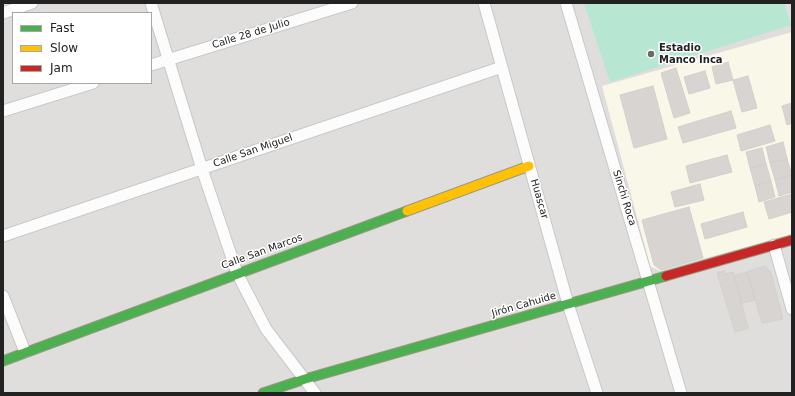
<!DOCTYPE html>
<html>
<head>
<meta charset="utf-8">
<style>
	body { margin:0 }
	#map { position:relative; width:795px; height:396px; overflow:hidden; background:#f0eeeb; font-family:"DejaVu Sans",sans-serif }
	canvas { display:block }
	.frame { position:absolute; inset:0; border:4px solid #222; pointer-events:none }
	.legend { position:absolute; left:12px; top:12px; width:140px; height:72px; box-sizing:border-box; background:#fff; border:1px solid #a7a7a7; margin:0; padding:5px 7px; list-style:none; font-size:12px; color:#222 }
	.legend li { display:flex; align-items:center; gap:8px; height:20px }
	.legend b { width:20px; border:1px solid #a7a7a7 }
</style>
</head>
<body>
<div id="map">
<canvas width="795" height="396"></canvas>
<div class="frame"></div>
<ul class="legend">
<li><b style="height:5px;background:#4caf50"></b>Fast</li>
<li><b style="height:5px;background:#ffc107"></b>Slow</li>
<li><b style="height:5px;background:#c62828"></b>Jam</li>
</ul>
</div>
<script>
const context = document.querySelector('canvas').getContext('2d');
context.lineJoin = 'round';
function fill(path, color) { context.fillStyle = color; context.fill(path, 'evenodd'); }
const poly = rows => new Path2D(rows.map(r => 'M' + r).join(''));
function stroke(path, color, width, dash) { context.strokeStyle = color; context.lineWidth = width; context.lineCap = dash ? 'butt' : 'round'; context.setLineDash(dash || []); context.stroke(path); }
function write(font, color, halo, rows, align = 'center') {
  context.font = font + ' "DejaVu Sans",sans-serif'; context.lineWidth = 3; context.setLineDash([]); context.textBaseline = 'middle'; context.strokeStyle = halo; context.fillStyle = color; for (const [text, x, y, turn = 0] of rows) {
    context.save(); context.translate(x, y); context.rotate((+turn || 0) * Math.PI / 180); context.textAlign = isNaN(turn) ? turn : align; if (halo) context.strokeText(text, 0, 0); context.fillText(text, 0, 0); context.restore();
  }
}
const residential = poly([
	[3,3,792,3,792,393,3,393],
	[13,13,151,13,151,83,13,83]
]);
const education = poly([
	[792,32,792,234,660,271,650,266,602,86]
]);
const pitch = poly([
	[584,3,784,3,791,25,610,82]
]);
const building = poly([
	[728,62,733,80,716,84,712,67,728,62],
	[676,68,690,113,674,118,661,73,676,68],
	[705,71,710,88,689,94,684,77,705,71],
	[748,76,757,108,742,112,733,80,748,76],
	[653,86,667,139,634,148,620,95,653,86],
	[792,103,792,123,787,125,782,106,792,103],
	[731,111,736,128,683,143,678,127,731,111],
	[770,125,775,141,741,151,737,135,770,125],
	[783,142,787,159,770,163,766,147,783,142],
	[762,148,766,164,750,168,746,152,762,148],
	[727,155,732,172,690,183,686,166,727,155],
	[787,159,792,175,775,180,770,163,787,159],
	[766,164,771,181,755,186,750,168,766,164],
	[792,175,792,192,779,196,775,180,792,175],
	[771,181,775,197,759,202,755,186,771,181],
	[700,184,704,200,675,207,671,192,700,184],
	[792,194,792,212,769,219,764,202,792,194],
	[689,207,703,258,661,270,654,265,642,220,689,207],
	[743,212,747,227,705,239,701,224,743,212],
	[765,266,771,273,783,319,762,323,747,272,765,266],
	[724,271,725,274,733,272,748,328,735,332,717,273,724,271],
	[747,272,755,300,742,303,734,276,747,272]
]);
const street = poly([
	[151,3,202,169,237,273,266,329,315,393],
	[484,3,568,304,597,393],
	[566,3,681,393],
	[3,13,32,3],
	[151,65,352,3],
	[3,111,93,83],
	[3,236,502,67],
	[774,245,792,309],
	[3,296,25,352]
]);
const fast = poly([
	[3,361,407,211],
	[263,393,305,379,666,276]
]);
const slow = poly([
	[407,211,529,166]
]);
const jam = poly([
	[666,276,792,240]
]);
const markers = [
	[651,54,4,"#6a6968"]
];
const streetNames = [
	["Calle 28 de Julio",251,34,-17],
	["Calle San Miguel",253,151,-19],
	["Sinchi Roca",624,198,73],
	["Huascar",539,199,74],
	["Calle San Marcos",262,252,-20],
	["Jirón Cahuide",524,305,-16]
];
const poiNames = [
	["Estadio",659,48],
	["Manco Inca",659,60]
];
fill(residential, '#dfdedc');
fill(education, '#f8f7e8');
fill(pitch, '#b7e6d2');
fill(building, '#d7d4d2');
stroke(building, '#d3d0cc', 1);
stroke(street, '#c9c8c7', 13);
stroke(fast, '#999a82', 11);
stroke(slow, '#999a82', 11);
stroke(jam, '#999a82', 11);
stroke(street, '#fdfcfc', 11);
stroke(fast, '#4caf50', 9);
stroke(slow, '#ffc107', 9);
stroke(jam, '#c62828', 9);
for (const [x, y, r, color] of markers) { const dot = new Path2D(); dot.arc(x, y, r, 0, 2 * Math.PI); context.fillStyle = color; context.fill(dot); stroke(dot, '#fff', 1.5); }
write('10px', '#222', '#fff', streetNames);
write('bold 10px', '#222', '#fff', poiNames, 'left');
</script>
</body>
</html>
